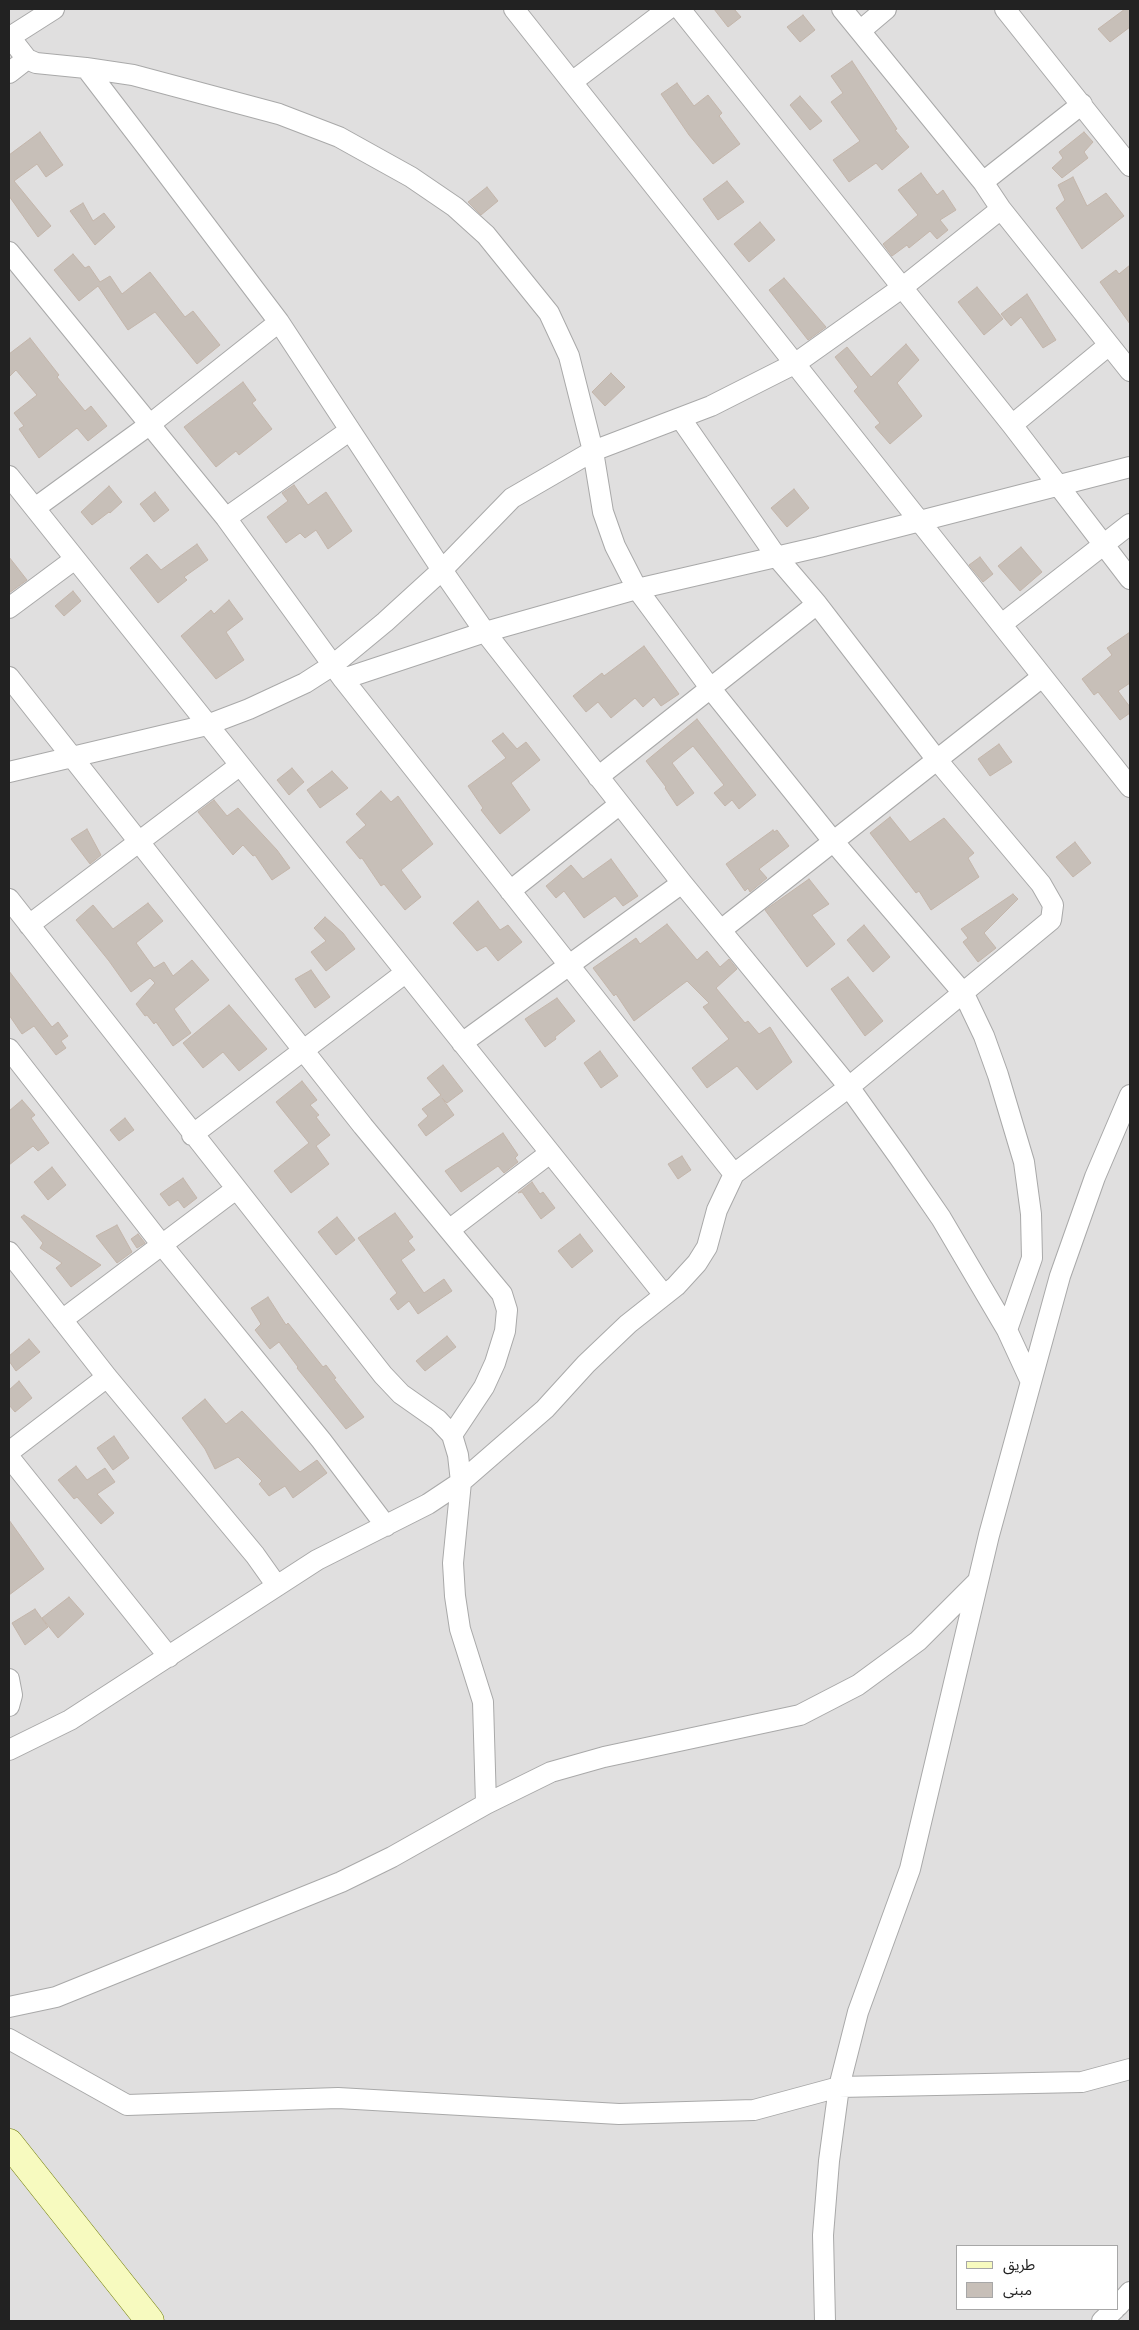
<!DOCTYPE html>
<html>
<head>
<meta charset="utf-8">
<style>
	body { margin:0 }
	#map { position:relative; width:1139px; height:2330px; overflow:hidden; background:#f2efe9; font-family:"PT Sans","Noto Sans Arabic",sans-serif }
	canvas { display:block }
	.frame { position:absolute; inset:0; border:10px solid #222; pointer-events:none }
	.legend { position:absolute; left:956px; top:2245px; width:162px; height:65px; box-sizing:border-box; background:#fff; border:1px solid #a7a7a7; margin:0; padding:6px 9px; list-style:none; font-size:15px; color:#222 }
	.legend li { display:flex; align-items:center; gap:10px; height:25px }
	.legend b { width:25px; border:1px solid #a7a7a7 }
</style>
</head>
<body>
<div id="map">
<canvas width="1139" height="2330"></canvas>
<div class="frame"></div>
<ul class="legend">
<li><b style="height:6px;background:#f7fabf"></b>طريق</li>
<li><b style="height:14px;background:#c7bfb8"></b>مبنى</li>
</ul>
</div>
<script>
const context = document.querySelector('canvas').getContext('2d');
context.lineJoin = 'round';
function fill(path, color) { context.fillStyle = color; context.fill(path, 'evenodd'); }
const poly = rows => new Path2D(rows.map(r => 'M' + r).join(''));
function stroke(path, color, width, dash) { context.strokeStyle = color; context.lineWidth = width; context.lineCap = dash ? 'butt' : 'round'; context.setLineDash(dash || []); context.stroke(path); }
const residential = poly([
	[9,9,1130,9,1130,2321,9,2321],
	[958,2246,1118,2246,1118,2309,958,2309]
]);
const building = poly([
	[714,9,734,9,741,17,728,27,714,9],
	[1125,9,1130,9,1130,27,1110,42,1098,29,1125,9],
	[803,15,815,30,800,42,787,27,803,15],
	[852,61,897,129,895,130,909,147,882,170,876,163,849,182,833,160,860,141,831,102,843,93,831,76,852,61],
	[677,83,694,106,708,95,722,113,719,116,740,144,713,164,689,135,661,94,677,83],
	[800,96,822,121,810,130,790,105,800,96],
	[40,132,63,165,46,177,37,164,14,181,51,226,38,237,9,196,9,155,40,132],
	[1084,132,1093,142,1084,152,1088,158,1062,178,1052,168,1063,158,1059,152,1084,132],
	[921,173,937,195,943,190,956,210,940,220,948,230,937,239,930,231,909,248,907,245,892,256,883,244,918,215,898,190,921,173],
	[1073,177,1087,206,1106,193,1124,216,1082,249,1056,208,1065,200,1058,185,1073,177],
	[727,181,744,202,718,220,703,199,727,181],
	[487,187,498,201,481,215,468,202,487,187],
	[83,203,93,221,104,213,115,227,95,245,70,211,83,203],
	[760,222,775,240,749,262,734,244,760,222],
	[73,254,85,268,89,266,100,282,110,276,122,294,150,272,185,317,193,311,220,345,197,364,155,312,128,330,98,286,79,301,54,270,73,254],
	[1130,265,1130,324,1100,282,1116,270,1119,274,1130,265],
	[784,278,826,327,808,340,769,290,784,278],
	[977,287,1003,319,984,335,958,302,977,287],
	[1027,294,1056,340,1043,348,1021,317,1011,326,1001,314,1027,294],
	[30,338,59,375,57,377,85,411,91,406,107,426,88,441,77,428,39,458,19,429,24,426,14,413,37,395,16,370,9,377,9,354,30,338],
	[906,344,919,360,897,383,922,416,890,444,875,427,880,423,854,391,858,387,835,357,847,347,871,377,906,344],
	[611,373,625,387,605,406,592,392,611,373],
	[243,382,256,400,252,403,272,429,239,455,236,451,216,467,184,427,243,382],
	[294,485,308,505,326,492,352,531,328,549,316,530,305,538,300,533,286,543,267,517,288,501,282,493,294,485],
	[109,486,122,502,110,513,109,512,92,525,81,512,109,486],
	[794,489,809,508,787,527,771,508,794,489],
	[155,492,169,510,154,522,140,504,155,492],
	[197,544,208,560,184,577,187,580,158,603,130,568,147,554,161,570,197,544],
	[1021,547,1042,572,1020,591,998,566,1021,547],
	[9,557,27,580,9,593,9,557],
	[980,557,993,574,983,582,969,565,980,557],
	[73,591,81,601,64,616,55,606,73,591],
	[229,600,243,619,226,632,244,660,216,679,181,636,211,610,214,614,229,600],
	[1130,632,1130,683,1118,691,1130,707,1130,713,1120,720,1098,692,1094,695,1082,679,1112,655,1107,648,1130,632],
	[644,646,679,694,661,706,654,697,643,707,635,698,611,718,598,702,586,712,573,696,602,673,604,676,644,646],
	[697,719,756,795,739,809,732,800,725,806,714,793,724,785,693,746,672,763,694,793,677,806,665,788,666,787,646,761,697,719],
	[503,733,517,749,526,742,540,760,511,783,530,810,500,834,481,810,483,808,468,786,506,758,492,741,503,733],
	[999,744,1012,762,990,776,978,759,999,744],
	[292,768,304,782,289,795,277,780,292,768],
	[332,771,348,788,320,808,307,790,332,771],
	[381,791,391,802,398,796,433,844,401,870,421,897,405,910,384,884,381,886,362,858,360,859,346,842,366,825,356,814,381,791],
	[214,800,227,816,238,808,277,850,290,868,272,880,255,855,253,856,243,845,233,855,198,812,214,800],
	[890,817,910,842,944,818,974,853,968,858,979,877,931,910,919,891,916,893,870,833,890,817],
	[87,829,101,855,90,864,71,839,87,829],
	[773,830,774,832,777,830,789,846,759,869,767,878,750,892,748,888,745,891,726,864,773,830],
	[1075,842,1091,863,1073,877,1056,857,1075,842],
	[611,859,638,896,623,906,615,896,584,918,564,891,556,898,546,886,571,865,583,879,611,859],
	[809,879,829,904,812,915,835,944,807,967,765,910,809,879],
	[1013,894,1018,899,984,933,996,948,978,962,963,942,968,938,961,929,1013,894],
	[478,901,500,930,508,925,522,942,498,961,486,946,477,951,453,923,478,901],
	[148,903,163,921,136,943,154,968,164,962,173,976,192,960,209,980,174,1009,191,1033,173,1046,156,1022,154,1024,147,1015,145,1016,136,1004,155,983,150,978,131,992,109,961,76,920,93,905,113,929,148,903],
	[325,917,343,933,355,949,326,971,311,952,326,941,314,928,325,917],
	[667,924,697,960,707,951,720,967,729,959,737,969,716,988,745,1023,748,1021,759,1034,770,1027,792,1062,757,1090,737,1066,707,1088,692,1068,729,1039,703,1007,709,1003,687,981,634,1021,616,994,614,996,593,968,636,938,640,944,667,924],
	[864,925,890,957,873,972,847,940,864,925],
	[311,970,330,997,315,1008,295,979,311,970],
	[9,971,52,1027,58,1022,68,1036,61,1041,66,1048,56,1055,34,1026,22,1034,9,1015,9,971],
	[848,977,883,1021,865,1036,831,989,848,977],
	[557,998,575,1021,555,1037,556,1039,545,1047,525,1019,557,998],
	[229,1005,267,1049,239,1071,223,1052,203,1068,183,1043,229,1005],
	[600,1051,618,1076,601,1088,584,1063,600,1051],
	[443,1065,463,1091,447,1103,442,1098,454,1115,426,1136,418,1125,428,1116,422,1109,441,1095,427,1078,443,1065],
	[302,1081,317,1100,310,1105,319,1115,316,1117,330,1135,316,1146,329,1164,291,1193,274,1171,309,1143,276,1102,302,1081],
	[22,1100,35,1115,31,1118,49,1143,38,1151,33,1146,9,1165,9,1111,22,1100],
	[125,1118,134,1130,119,1141,110,1130,125,1118],
	[503,1133,518,1155,515,1158,518,1162,504,1173,498,1166,461,1192,445,1171,503,1133],
	[682,1156,691,1170,678,1179,668,1164,682,1156],
	[52,1167,66,1185,48,1200,34,1182,52,1167],
	[183,1178,197,1198,184,1208,178,1200,169,1206,160,1194,183,1178],
	[532,1182,540,1194,543,1192,555,1208,541,1219,522,1192,518,1193,532,1182],
	[395,1213,413,1237,408,1241,415,1250,401,1260,424,1293,444,1279,452,1291,418,1314,409,1301,398,1310,390,1299,397,1293,358,1238,395,1213],
	[24,1215,101,1265,71,1287,56,1268,62,1263,40,1248,43,1243,21,1217,24,1215],
	[337,1217,355,1240,336,1255,318,1232,337,1217],
	[117,1225,132,1252,117,1263,96,1236,117,1225],
	[138,1234,145,1243,137,1248,131,1239,138,1234],
	[580,1234,593,1251,572,1268,558,1251,580,1234],
	[268,1297,286,1325,288,1323,323,1367,326,1365,336,1378,334,1379,364,1417,346,1429,297,1368,298,1367,279,1342,270,1349,255,1330,261,1324,251,1308,268,1297],
	[447,1336,456,1347,425,1371,416,1361,447,1336],
	[29,1339,40,1352,16,1371,9,1361,9,1356,29,1339],
	[19,1381,32,1398,15,1412,9,1405,9,1390,19,1381],
	[205,1399,226,1424,242,1411,300,1472,317,1460,327,1473,293,1498,285,1486,269,1496,259,1484,262,1481,238,1457,215,1469,205,1449,182,1418,205,1399],
	[114,1436,129,1458,113,1470,97,1448,114,1436],
	[76,1466,87,1480,105,1468,115,1482,97,1494,114,1513,101,1524,77,1497,74,1499,58,1480,76,1466],
	[9,1520,44,1569,9,1595,9,1520],
	[69,1597,84,1614,58,1638,42,1618,69,1597],
	[35,1609,48,1627,25,1645,12,1623,35,1609]
]);
const street = poly([
	[514,9,1130,787],
	[680,9,1012,425,1130,579],
	[842,9,983,182,1001,209,1130,371],
	[1005,9,1130,166],
	[860,31,886,9],
	[9,36,27,59,36,63,86,68,148,149,279,322,442,570,485,632,682,883,849,1087,899,1157,941,1218,1007,1330,1031,1382],
	[10,37,54,9],
	[86,68,133,75,279,114,339,137,411,177,455,207,486,235,549,313,569,356,593,451,603,512,615,546,637,589,711,689,833,841,964,994,984,1036,998,1075,1024,1162,1031,1214,1032,1258,1007,1330],
	[9,73,27,59],
	[572,82,668,9],
	[983,182,1082,104],
	[9,252,226,518,343,679,734,1174],
	[1012,425,1109,345],
	[9,476,664,1295],
	[35,508,149,425,279,322],
	[226,518,349,431],
	[9,608,75,559],
	[1002,624,1130,524],
	[9,677,363,1126,502,1294,507,1310,505,1331,495,1363,484,1387,452,1435],
	[343,679,485,632,637,589,819,547,1130,467],
	[9,772,207,725,249,709,305,683,333,665,385,622,442,570,512,498,593,451,711,406,796,363,903,287,1001,209],
	[598,777,817,604],
	[510,891,620,804],
	[9,899,383,1375,401,1394,438,1420,452,1435,458,1455,461,1482,453,1563,455,1596,460,1629,483,1702,486,1804],
	[29,925,239,766],
	[721,930,1042,677],
	[462,1043,682,883],
	[9,1049,162,1245,321,1440,386,1526],
	[192,1135,405,973],
	[449,1230,550,1153],
	[9,1252,107,1377,255,1555,277,1586],
	[62,1320,236,1189],
	[9,1452,107,1377],
	[9,1457,169,1657],
	[9,1679,12,1695,9,1706],
	[9,1750,70,1720,317,1560,428,1504,461,1482,545,1409,586,1364,628,1324,676,1286,697,1263,707,1247,717,1210,734,1174,849,1087,1051,920,1053,905,1041,884,937,760,817,604,776,556,681,419],
	[9,2007,56,1997,341,1882,392,1857,486,1804,551,1772,604,1757,800,1715,858,1685,918,1641,978,1581],
	[9,2039,127,2105,338,2098,619,2114,754,2110,839,2087,1082,2082,1130,2069],
	[1118,2306,1130,2292],
	[825,2321,823,2235,829,2161,839,2087,858,2012,910,1869,989,1535,1060,1276,1095,1177,1130,1095],
	[1102,2321,1115,2309]
]);
const secondary = poly([
	[9,2143,150,2321]
]);
fill(residential, '#e0dfdf');
fill(building, '#c7bfb8');
stroke(building, '#c4b6ab', 1);
stroke(street, '#a9a9a9', 22);
stroke(secondary, '#707d05', 29);
stroke(street, '#fff', 20);
stroke(secondary, '#f7fabf', 28);
</script>
</body>
</html>
